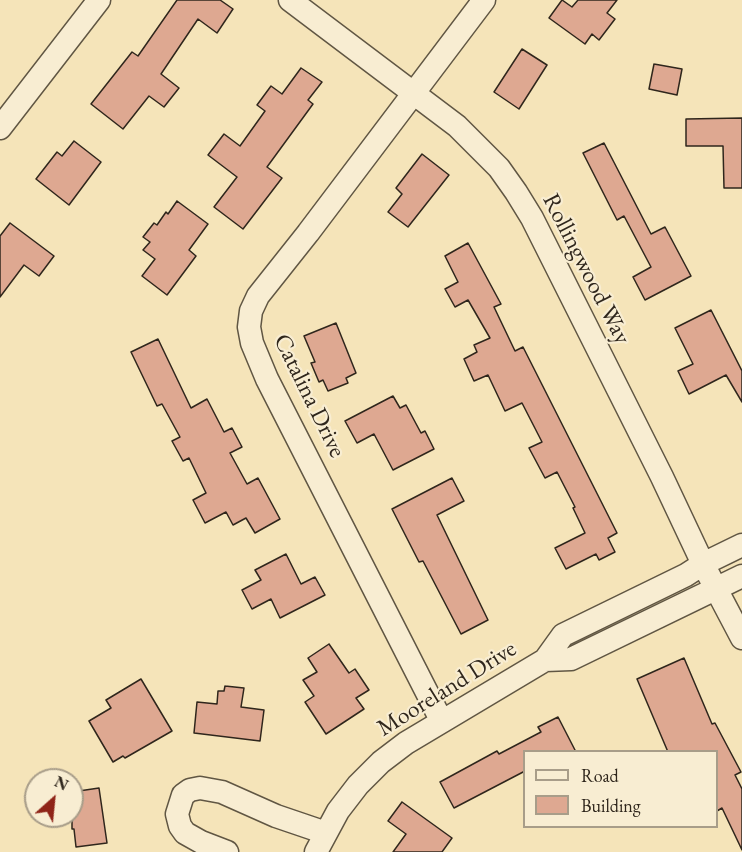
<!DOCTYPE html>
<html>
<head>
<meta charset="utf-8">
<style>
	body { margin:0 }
	#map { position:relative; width:742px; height:852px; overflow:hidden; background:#f5e4b9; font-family:"EB Garamond",serif }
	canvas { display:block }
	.legend { position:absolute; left:523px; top:750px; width:195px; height:78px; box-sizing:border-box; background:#f8edd2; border:2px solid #a89d89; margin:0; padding:8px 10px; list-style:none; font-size:18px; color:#2f261c }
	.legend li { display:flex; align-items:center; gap:12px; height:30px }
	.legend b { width:30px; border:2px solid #a89d89 }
	.north { position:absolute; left:24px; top:768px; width:60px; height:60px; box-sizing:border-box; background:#f8edd2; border:2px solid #a89d89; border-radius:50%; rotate:27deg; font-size:16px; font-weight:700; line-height:24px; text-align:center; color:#2f261c }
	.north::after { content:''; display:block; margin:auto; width:21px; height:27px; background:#8f2418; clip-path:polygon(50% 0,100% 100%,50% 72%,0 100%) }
</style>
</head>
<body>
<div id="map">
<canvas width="742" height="852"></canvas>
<ul class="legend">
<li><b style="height:8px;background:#f8edd2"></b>Road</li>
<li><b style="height:16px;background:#dea891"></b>Building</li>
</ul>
<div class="north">N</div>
</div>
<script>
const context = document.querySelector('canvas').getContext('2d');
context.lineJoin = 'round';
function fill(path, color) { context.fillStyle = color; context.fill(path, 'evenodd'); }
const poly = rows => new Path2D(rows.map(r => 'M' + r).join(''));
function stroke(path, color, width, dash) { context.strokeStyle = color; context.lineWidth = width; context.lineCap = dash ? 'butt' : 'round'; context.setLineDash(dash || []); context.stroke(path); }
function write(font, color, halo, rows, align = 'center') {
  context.font = font + ' "EB Garamond",serif'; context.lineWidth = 4.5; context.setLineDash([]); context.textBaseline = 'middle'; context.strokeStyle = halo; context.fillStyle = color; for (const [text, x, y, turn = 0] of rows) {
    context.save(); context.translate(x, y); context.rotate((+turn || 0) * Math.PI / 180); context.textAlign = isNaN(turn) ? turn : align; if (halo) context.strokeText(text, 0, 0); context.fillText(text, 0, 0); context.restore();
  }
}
const building = poly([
	[177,0,220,0,233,9,217,33,198,19,161,74,179,88,164,107,149,96,123,129,91,104,132,52,138,56,177,0],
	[562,0,572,7,578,0,617,0,607,13,615,19,599,40,592,34,585,44,549,18,562,0],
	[522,49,547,65,519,109,494,92,522,49],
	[654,64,682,69,677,95,649,89,654,64],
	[301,68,322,82,308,100,313,104,267,167,282,178,243,229,214,207,237,177,208,155,224,134,240,146,265,111,257,105,271,86,282,94,301,68],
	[742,118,742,188,724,188,723,146,686,146,686,119,742,118],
	[74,141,101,162,69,205,36,179,57,152,62,156,74,141],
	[604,143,651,234,665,227,691,276,645,300,633,277,651,267,624,216,617,220,583,153,604,143],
	[422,154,449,175,408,227,388,212,402,194,396,188,422,154],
	[177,201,208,224,189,250,196,256,167,295,142,276,155,259,143,250,150,242,143,237,154,223,157,225,166,212,168,214,177,201],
	[10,223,54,256,39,276,24,265,0,297,0,236,10,223],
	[468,243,501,304,494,307,515,351,523,347,617,533,608,538,615,552,599,560,596,554,566,569,555,548,585,533,573,508,575,507,557,472,545,478,529,448,542,442,522,403,505,411,488,375,474,381,464,359,477,352,474,345,490,338,468,300,455,307,445,289,458,282,445,256,468,243],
	[711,310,742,371,742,402,726,375,689,394,678,371,693,364,675,328,711,310],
	[336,323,356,373,346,378,348,383,328,391,323,380,319,382,311,363,315,362,304,336,336,323],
	[158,339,191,408,207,399,224,432,232,428,242,447,230,453,247,484,258,478,280,519,255,533,246,518,233,525,226,512,205,523,193,500,206,493,189,458,183,461,172,441,180,437,162,404,157,406,131,352,158,339],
	[393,396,400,408,406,405,421,433,425,431,434,449,393,470,374,434,357,443,345,421,393,396],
	[452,478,464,501,437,515,488,620,461,634,423,561,419,562,392,509,452,478],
	[286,554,301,584,315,577,325,595,280,618,271,599,252,609,242,590,261,580,255,570,286,554],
	[329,644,349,673,355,669,369,690,356,698,364,709,326,734,305,702,314,696,303,680,317,672,308,658,329,644],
	[684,658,712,724,715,723,741,772,735,775,742,789,742,850,722,808,717,811,717,752,668,752,637,679,684,658],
	[141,679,172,731,125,758,123,756,113,762,89,721,111,708,106,700,141,679],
	[225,686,244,688,241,707,264,710,260,741,194,733,197,702,217,704,218,691,224,691,225,686],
	[558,717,576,752,525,752,525,771,454,808,440,782,497,751,499,754,541,732,538,727,558,717],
	[99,788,107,843,76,847,74,829,72,829,72,792,99,788],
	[402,802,452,838,442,852,393,852,406,834,388,821,402,802]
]);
const minor = poly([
	[290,0,457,126,499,168,516,192,532,218,662,477,703,564,742,638],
	[0,128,99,0],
	[545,660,571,659,742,576],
	[441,720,267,379,252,343,249,327,251,311,258,296,308,233,484,0],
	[227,852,201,842,185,833,180,826,177,814,183,795,190,790,200,788,222,792,276,816,326,833],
	[316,852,338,811,358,785,381,762,406,743,545,660,563,635,686,575,703,564,742,545]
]);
const streetNames = [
	["Rollingwood Way",586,269,63],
	["Catalina Drive",309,396,64],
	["Mooreland Drive",447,689,-32]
];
fill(building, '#dea891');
stroke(building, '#2f261c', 1.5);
stroke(minor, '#605643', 25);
stroke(minor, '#f8edd2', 22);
write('24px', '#2f261c', '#f8edd2', streetNames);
</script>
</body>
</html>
